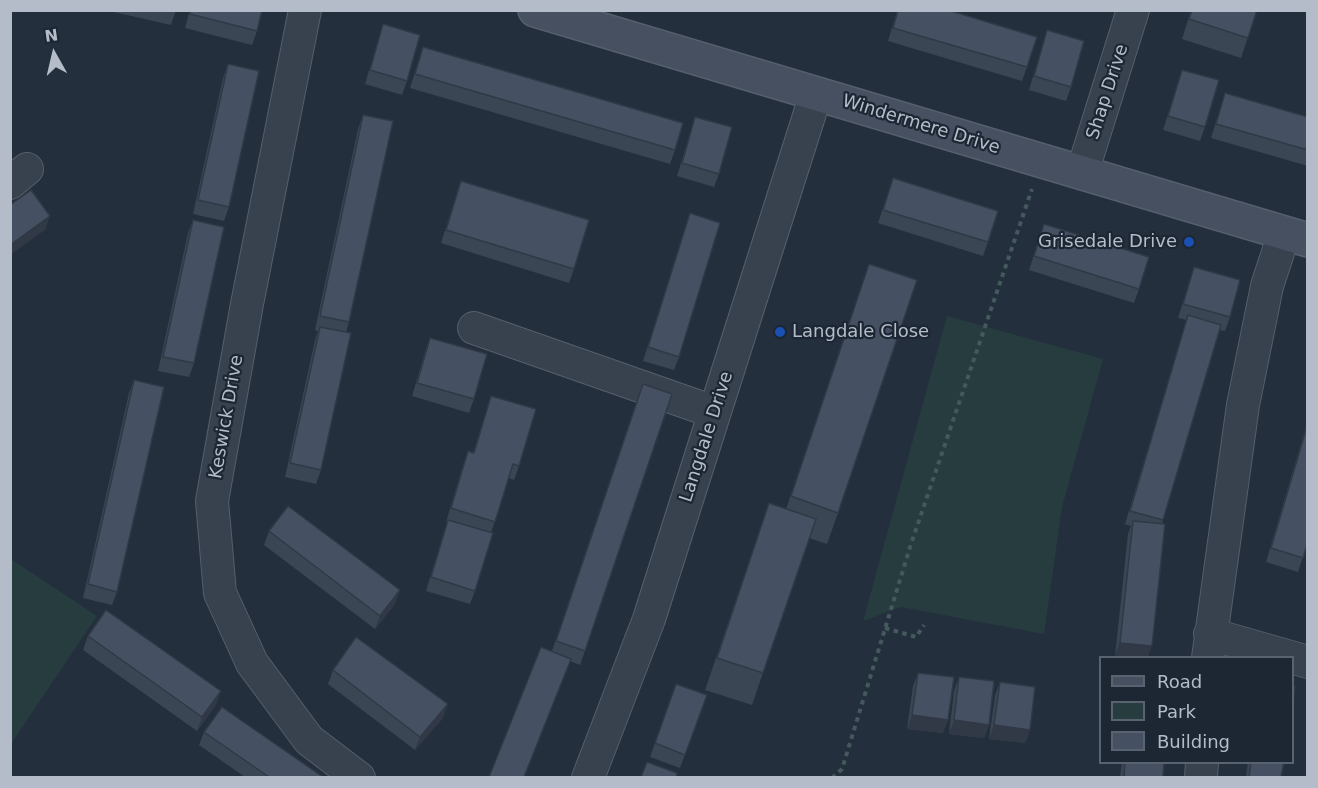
<!DOCTYPE html>
<html>
<head>
<meta charset="utf-8">
<style>
	body { margin:0 }
	#map { position:relative; width:1318px; height:788px; overflow:hidden; background:#242f3e; font-family:"DejaVu Sans",sans-serif }
	canvas { display:block }
	.frame { position:absolute; inset:0; border:12px solid #b4bcc9; pointer-events:none }
	.legend { position:absolute; left:1099px; top:656px; width:195px; height:108px; box-sizing:border-box; background:#1d2633; border:2px solid #59626f; margin:0; padding:8px 10px; list-style:none; font-size:18px; color:#b4bcc9 }
	.legend li { display:flex; align-items:center; gap:12px; height:30px }
	.legend b { width:30px; border:2px solid #59626f }
	.north { position:absolute; left:24px; top:24px; width:60px; height:60px; -webkit-text-stroke:4px #1d2633; paint-order:stroke; rotate:352deg; font-size:16px; font-weight:700; line-height:24px; text-align:center; color:#b4bcc9 }
	.north::after { content:''; display:block; margin:auto; width:21px; height:27px; background:#b4bcc9; clip-path:polygon(50% 0,100% 100%,50% 72%,0 100%) }
</style>
</head>
<body>
<div id="map">
<canvas width="1318" height="788"></canvas>
<div class="frame"></div>
<ul class="legend">
<li><b style="height:8px;background:#465061"></b>Road</li>
<li><b style="height:16px;background:#263c3f"></b>Park</li>
<li><b style="height:16px;background:#455162"></b>Building</li>
</ul>
<div class="north">N</div>
</div>
<script>
const context = document.querySelector('canvas').getContext('2d');
context.lineJoin = 'round';
function fill(path, color) { context.fillStyle = color; context.fill(path, 'evenodd'); }
const poly = rows => new Path2D(rows.map(r => 'M' + r).join(''));
function stroke(path, color, width, dash) { context.strokeStyle = color; context.lineWidth = width; context.lineCap = dash ? 'butt' : 'round'; context.setLineDash(dash || []); context.stroke(path); }
function write(font, color, halo, rows, align = 'center') {
  context.font = font + ' "DejaVu Sans",sans-serif'; context.lineWidth = 4.5; context.setLineDash([]); context.textBaseline = 'middle'; context.strokeStyle = halo; context.fillStyle = color; for (const [text, x, y, turn = 0] of rows) {
    context.save(); context.translate(x, y); context.rotate((+turn || 0) * Math.PI / 180); context.textAlign = isNaN(turn) ? turn : align; if (halo) context.strokeText(text, 0, 0); context.fillText(text, 0, 0); context.restore();
  }
}
const green = poly([
	[947,316,1103,359,1062,507,1044,634,901,607,863,621],
	[11,559,97,616,11,744]
]);
const path = poly([
	[885,628,916,637,924,625],
	[832,778,842,769,911,544,1032,189]
]);
const street = poly([
	[305,10,247,304,212,501,220,593,252,663,309,740,359,778],
	[1082,173,1133,10],
	[10,183,27,169],
	[474,328,714,412],
	[1210,634,1308,662],
	[1208,658,1243,405,1267,286,1284,234],
	[588,778,649,619,816,94],
	[1201,778,1202,762]
]);
const secondary = poly([
	[535,10,1308,240]
]);
const wall = poly([
	[105,10,176,10,171,25],
	[190,10,262,10,257,31,252,45,185,28],
	[948,10,1027,67,1022,81,888,41,897,11],
	[1191,10,1257,10,1241,58,1182,39],
	[383,24,407,81,402,95,365,84],
	[1047,30,1071,87,1066,101,1029,90],
	[423,47,675,150,670,164,410,88],
	[228,64,229,207,224,221,193,214,223,78],
	[1182,70,1205,127,1200,141,1163,130],
	[1225,93,1308,117,1308,166,1211,138],
	[363,115,349,322,346,332,321,470,316,484,285,477,315,340,318,331,315,330,358,129],
	[695,117,719,174,714,187,677,176],
	[893,178,988,242,983,256,878,223],
	[461,181,574,269,569,283,441,243],
	[690,213,679,357,674,370,643,361],
	[193,220,194,363,189,377,158,371,188,233],
	[1044,224,1139,289,1134,303,1029,270],
	[869,264,838,513,827,544,809,538,752,705,705,690,769,503,786,509],
	[1194,267,1230,317,1225,331,1219,330,1162,524,1165,524,1115,656,1128,534,1131,526,1125,524,1187,320,1178,318],
	[430,338,474,399,469,413,412,396,425,352],
	[134,380,117,592,112,605,83,598,129,393],
	[491,396,519,466,514,480,509,478,491,533,475,591,470,604,426,591,447,522,446,522,463,465,468,451,473,453],
	[638,398,585,651,580,665,570,661,566,672,552,651],
	[1308,420,1308,542,1298,572,1266,562],
	[269,531,395,604,375,629,264,545],
	[88,636,216,705,197,731,83,650],
	[333,670,443,718,415,750,328,684],
	[918,673,943,733,907,729,913,686],
	[959,677,989,725,984,738,949,734,954,691],
	[1000,682,1030,730,1025,743,989,739,995,696],
	[676,684,707,695,680,768,650,757],
	[204,732,323,777,245,777,199,745],
	[1122,762,1164,762,1163,777,1120,777],
	[1248,762,1284,762,1281,777,1246,777]
]);
const shadedWall = poly([
	[50,216,45,230,10,255,10,245],
	[400,590,395,604,375,629,380,616],
	[1120,643,1152,646,1148,657,1115,656],
	[221,691,216,705,197,731,202,717],
	[448,704,443,718,415,750,420,737],
	[912,715,948,720,943,733,907,729],
	[954,720,989,725,984,738,949,734],
	[994,725,1030,730,1025,743,989,739]
]);
const building = poly([
	[191,10,262,10,257,31,190,14,191,10],
	[898,10,948,10,1037,37,1027,67,893,28,898,10],
	[1192,10,1257,10,1248,38,1189,19,1192,10],
	[383,24,420,35,407,81,370,70,383,24],
	[1047,30,1084,41,1071,87,1034,76,1047,30],
	[423,47,683,123,675,150,415,74,423,47],
	[228,64,259,71,229,207,198,200,228,64],
	[1182,70,1219,80,1205,127,1168,116,1182,70],
	[1225,93,1308,117,1308,150,1216,124,1225,93],
	[363,115,393,121,349,322,320,316,363,115],
	[695,117,732,127,719,174,682,163,695,117],
	[893,178,998,211,988,242,883,210,893,178],
	[461,181,589,220,574,269,446,230,461,181],
	[31,190,50,216,10,245,10,205,31,190],
	[690,213,720,223,679,357,648,347,690,213],
	[193,220,224,227,194,363,163,357,193,220],
	[1044,224,1149,257,1139,289,1034,256,1044,224],
	[869,264,917,280,838,513,791,496,869,264],
	[1194,267,1240,280,1230,317,1183,304,1194,267],
	[1188,315,1221,325,1163,520,1130,511,1188,315],
	[320,327,351,333,321,470,290,463,320,327],
	[430,338,487,354,474,399,417,383,430,338],
	[134,380,164,387,117,592,88,584,134,380],
	[643,384,672,394,585,651,556,641,643,384],
	[491,396,536,409,519,466,513,464,495,522,451,508,468,451,474,453,491,396],
	[1308,423,1308,542,1303,558,1271,548,1308,423],
	[769,503,816,519,763,673,717,658,769,503],
	[288,506,400,590,380,616,269,531,288,506],
	[448,520,493,533,475,591,431,577,448,520],
	[1133,521,1165,524,1152,646,1120,643,1133,521],
	[106,610,221,691,202,717,88,636,106,610],
	[356,637,448,704,420,737,333,670,356,637],
	[541,647,571,659,524,777,489,777,541,647],
	[918,673,954,677,948,720,912,715,918,673],
	[959,677,994,681,989,725,954,720,959,677],
	[1000,682,1035,687,1030,730,994,725,1000,682],
	[676,684,707,695,685,755,655,743,676,684],
	[1293,686,1295,686,1293,704,1293,686],
	[222,707,323,777,269,777,204,732,222,707],
	[647,762,677,773,676,777,641,777,647,762],
	[1125,762,1164,762,1163,777,1124,777,1125,762],
	[1251,762,1284,762,1281,777,1249,777,1251,762]
]);
const markers = [
	[1189,242,6,"#1a4fb4"],
	[780,332,6,"#1a4fb4"]
];
const streetNames = [
	["Shap Drive",1108,92,-72],
	["Windermere Drive",921,125,17],
	["Keswick Drive",227,417,-80],
	["Langdale Drive",707,437,-72]
];
const poiNames = [
	["Grisedale Drive",1177,242],
	["Langdale Close",792,332,"left"]
];
fill(green, '#263c3f');
stroke(street, '#565f6c', 34);
stroke(secondary, '#565f6c', 36);
stroke(path, '#44595c', 4, [4.5, 4.5]);
stroke(street, '#38414e', 32);
stroke(secondary, '#465061', 33);
fill(wall, '#3b4654');
fill(shadedWall, '#303945');
fill(building, '#455162');
stroke(building, '#303945', 1.5);
for (const [x, y, r, color] of markers) { const dot = new Path2D(); dot.arc(x, y, r, 0, 2 * Math.PI); context.fillStyle = color; context.fill(dot); stroke(dot, '#1d2633', 2); }
write('18px', '#b4bcc9', '#1d2633', streetNames);
write('18px', '#b4bcc9', '#1d2633', poiNames, 'right');
</script>
</body>
</html>
